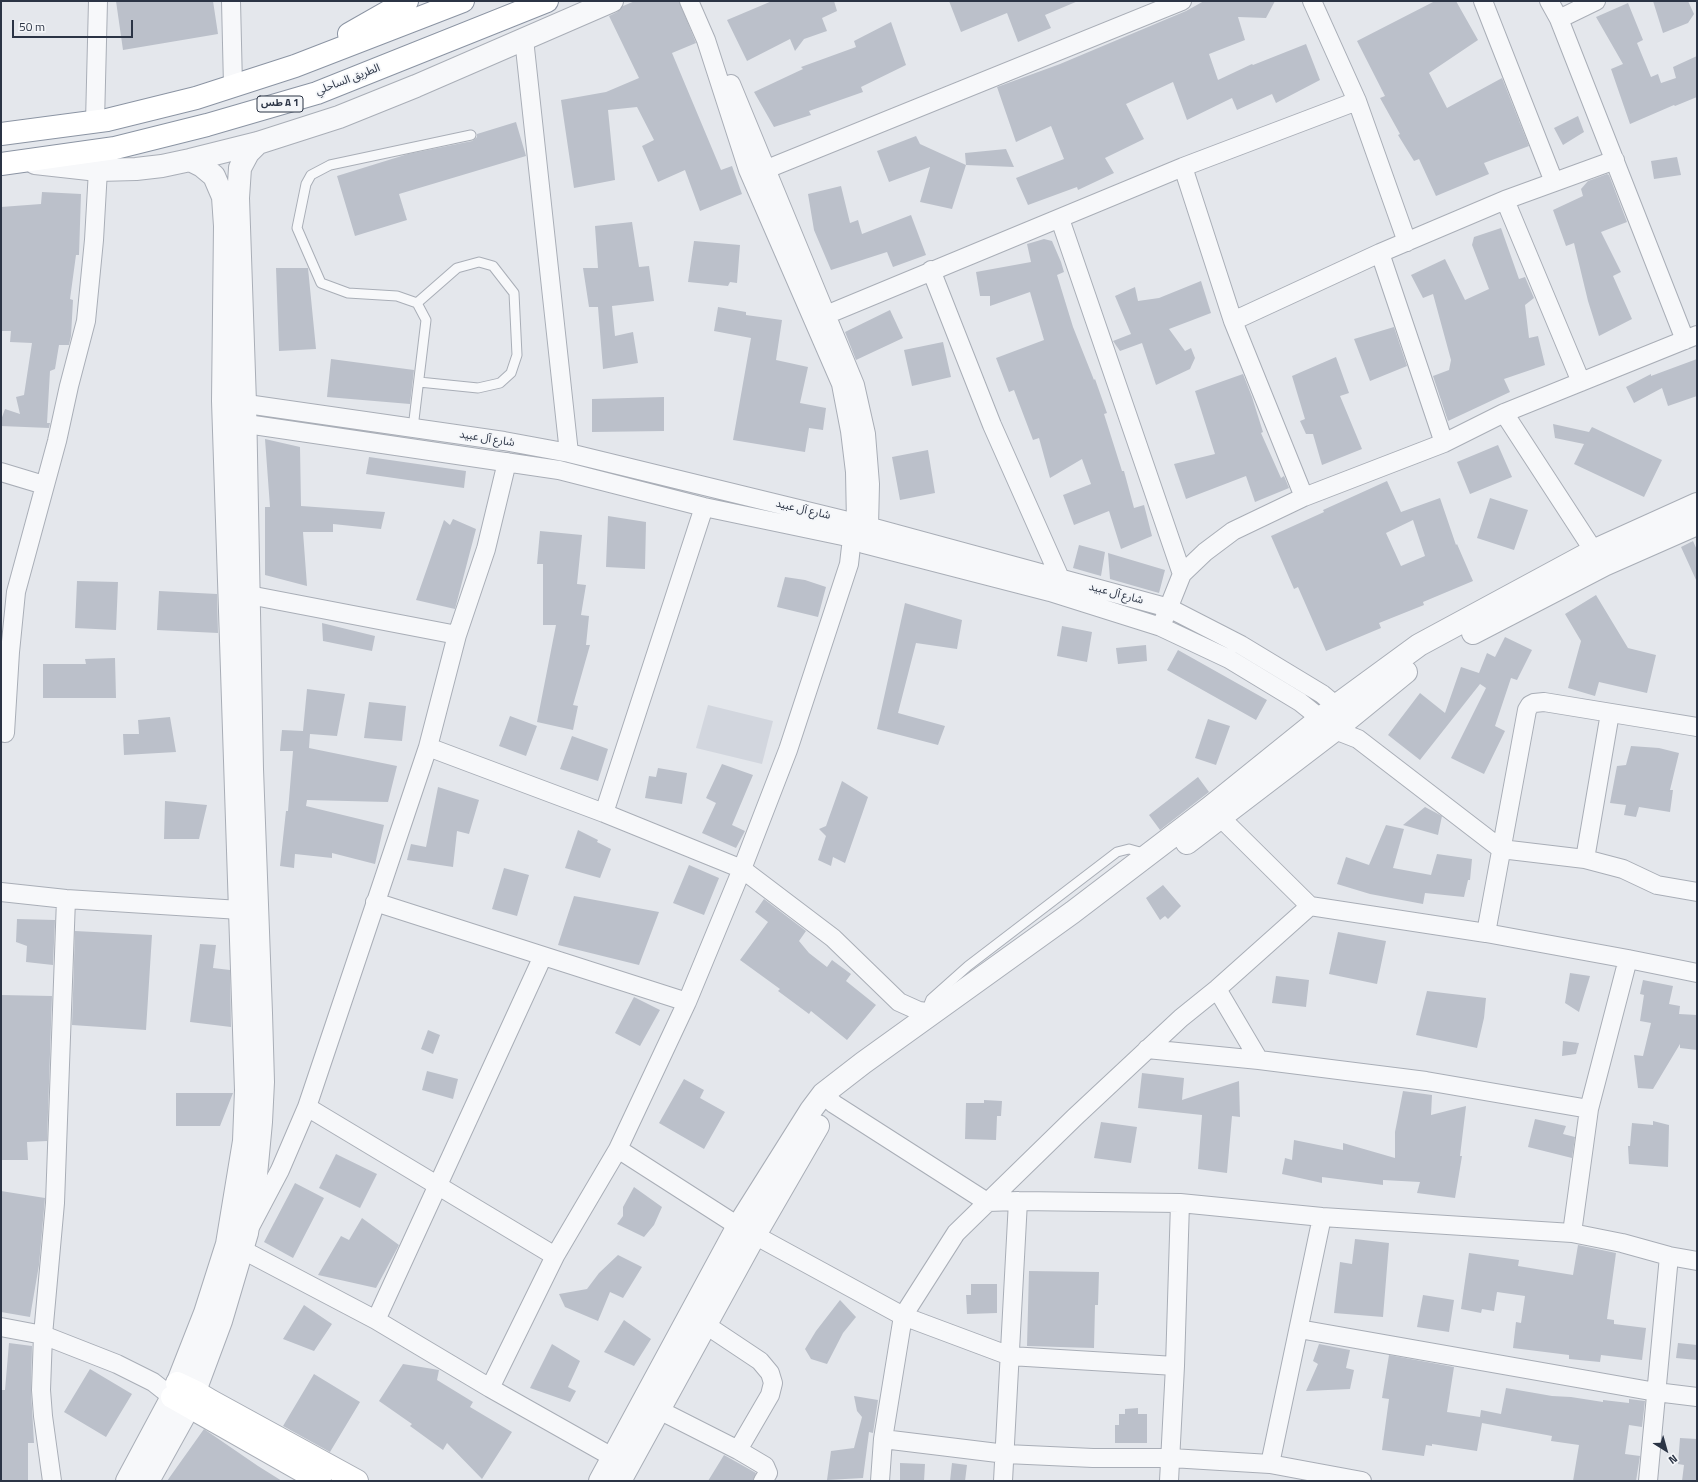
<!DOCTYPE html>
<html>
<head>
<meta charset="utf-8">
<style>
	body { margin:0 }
	#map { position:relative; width:1698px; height:1482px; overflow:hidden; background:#e4e7ec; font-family:"Titillium Web",sans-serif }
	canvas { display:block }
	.frame { position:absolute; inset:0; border:2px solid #2b3445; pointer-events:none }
	.north { position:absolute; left:1646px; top:1430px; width:40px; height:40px; -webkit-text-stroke:3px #f4f6f9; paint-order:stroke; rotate:143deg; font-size:11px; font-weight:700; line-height:16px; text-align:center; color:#2b3445 }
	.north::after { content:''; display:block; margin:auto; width:14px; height:18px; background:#2b3445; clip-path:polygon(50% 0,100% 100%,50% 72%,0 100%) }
	.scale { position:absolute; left:12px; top:20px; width:121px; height:18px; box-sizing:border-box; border:2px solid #2b3445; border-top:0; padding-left:5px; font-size:12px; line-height:14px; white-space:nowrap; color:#2b3445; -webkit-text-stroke:3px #f4f6f9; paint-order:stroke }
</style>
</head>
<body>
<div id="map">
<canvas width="1698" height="1482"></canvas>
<div class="frame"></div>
<div class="north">N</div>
<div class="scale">50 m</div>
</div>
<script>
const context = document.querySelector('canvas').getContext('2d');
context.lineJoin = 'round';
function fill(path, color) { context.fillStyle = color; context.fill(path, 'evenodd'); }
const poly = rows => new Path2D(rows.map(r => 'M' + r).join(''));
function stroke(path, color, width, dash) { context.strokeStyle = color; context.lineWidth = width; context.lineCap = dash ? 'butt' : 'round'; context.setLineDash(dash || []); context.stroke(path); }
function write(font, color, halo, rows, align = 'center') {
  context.font = font + ' "Titillium Web","Noto Sans Arabic",sans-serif'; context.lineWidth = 3.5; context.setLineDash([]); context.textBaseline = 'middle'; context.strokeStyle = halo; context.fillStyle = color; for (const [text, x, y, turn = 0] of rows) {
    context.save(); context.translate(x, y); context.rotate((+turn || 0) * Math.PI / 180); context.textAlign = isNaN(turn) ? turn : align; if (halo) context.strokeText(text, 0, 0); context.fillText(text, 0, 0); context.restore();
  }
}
const built = poly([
	[708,705,773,721,762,764,696,748]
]);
const building = poly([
	[116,1,213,1,218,34,123,50],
	[635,1,679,1,696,43,672,53,721,170,732,166,742,194,700,211,685,170,658,182,642,146,654,140,637,107,608,110,615,180,574,188,561,100,606,92,639,78,609,16,617,12,623,6],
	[772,1,834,1,837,11,822,18,827,31,804,39,795,51,790,39,747,61,727,20],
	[949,1,1078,1,1045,15,1051,28,1018,42,1007,13,961,32],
	[1204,1,1275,1,1266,18,1238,17,1245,40,1209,54,1218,80,1252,64,1253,65,1306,44,1320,80,1276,103,1272,94,1237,110,1232,98,1187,120,1173,82,1126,104,1144,139,1105,158,1114,173,1078,190,1077,187,1028,205,1016,178,1064,159,1051,126,1016,142,997,87,1060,64,1186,11],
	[1435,1,1456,1,1478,40,1429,73,1447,108,1502,78,1529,146,1484,163,1489,174,1436,196,1419,159,1414,161,1398,135,1400,134,1380,98,1385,96,1357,41],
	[1653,1,1688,1,1694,14,1688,23,1663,33],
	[1628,3,1643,40,1637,43,1651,77,1658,74,1661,83,1676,78,1673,67,1697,56,1697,97,1675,106,1674,105,1630,124,1611,69,1623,64,1596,17],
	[891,22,906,65,861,87,863,92,809,111,811,115,774,127,754,92,803,69,801,67,856,47,854,41],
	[1578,116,1584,132,1563,145,1554,128],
	[516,122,526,156,399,194,407,220,355,236,337,176,408,154,472,141,477,137,477,134],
	[916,136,920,144,966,165,952,209,920,202,930,167,889,182,877,151],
	[1006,149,1014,167,966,165,965,153],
	[1677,157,1681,175,1654,179,1651,161],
	[1607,174,1609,175,1627,222,1601,232,1621,272,1613,276,1632,319,1599,336,1588,301,1574,243,1566,246,1553,210,1583,196,1581,189,1588,181],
	[841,186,850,223,858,220,862,234,911,215,926,255,893,267,887,252,831,270,814,230,808,194],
	[42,192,81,194,79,255,76,255,70,299,73,300,71,336,69,345,59,345,55,369,50,371,47,423,50,423,49,428,1,426,1,420,5,409,20,414,16,397,24,395,32,343,10,342,11,331,1,331,1,207,41,204],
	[632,222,639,267,649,266,654,301,612,306,615,336,633,332,638,363,603,369,598,307,589,307,583,268,598,268,595,226],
	[1501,228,1519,279,1525,277,1534,298,1525,305,1529,338,1538,336,1545,365,1504,379,1510,392,1448,421,1433,376,1449,370,1451,360,1433,294,1423,298,1411,275,1445,259,1465,300,1489,289,1472,245,1474,237],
	[1044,239,1052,241,1061,262,1064,272,1057,275,1073,327,1094,380,1095,379,1107,413,1104,414,1122,471,1124,471,1134,508,1144,505,1152,536,1121,549,1109,511,1074,525,1063,495,1091,484,1082,459,1050,478,1039,438,1033,440,1014,390,1009,392,996,358,1044,340,1030,292,990,306,990,296,980,296,976,272,1031,262,1027,244],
	[694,241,740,245,737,283,730,282,728,286,688,282],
	[276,268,308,268,316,349,279,351],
	[1201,281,1211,313,1169,329,1185,351,1191,348,1195,358,1190,369,1156,385,1142,343,1120,351,1113,341,1131,334,1115,296,1135,287,1138,301,1159,298],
	[718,307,746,312,746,315,782,320,776,360,808,367,800,403,826,408,823,430,809,428,805,452,733,440,751,338,714,331],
	[890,310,903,338,856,360,845,332],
	[1394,327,1407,366,1370,381,1354,339],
	[943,342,951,377,912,386,904,350],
	[1336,357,1349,393,1340,396,1362,449,1322,465,1313,434,1306,434,1300,421,1305,419,1292,376],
	[331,359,414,370,410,404,327,397],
	[1697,359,1697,396,1668,406,1662,388,1634,403,1626,387,1651,374,1651,376],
	[1243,374,1252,397,1263,432,1261,433,1281,478,1284,476,1289,488,1255,502,1246,476,1186,499,1174,464,1215,454,1195,391],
	[664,397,664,431,592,432,592,399],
	[1553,424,1589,432,1592,427,1662,460,1644,497,1574,464,1584,444,1555,438],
	[265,439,300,447,301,506,385,512,381,529,333,524,333,532,303,532,307,586,265,575,265,507,270,507],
	[1498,445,1512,477,1470,494,1457,462],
	[928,450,935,493,900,500,892,457],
	[369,457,466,471,464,488,366,474],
	[1387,481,1401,512,1440,498,1456,545,1457,544,1473,581,1423,602,1424,605,1379,623,1381,628,1326,651,1298,587,1294,589,1271,536,1324,512,1323,510],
	[1413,520,1425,556,1401,566,1386,533],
	[1490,498,1528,510,1514,550,1477,538],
	[608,516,646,522,645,569,606,567],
	[453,519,476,529,455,609,416,600,444,520,450,525],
	[540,531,582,535,577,584,586,585,581,615,589,616,586,645,590,645,573,705,578,706,573,730,537,722,556,625,543,625,543,564,537,564],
	[1693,541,1697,550,1697,582,1681,547],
	[1079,545,1105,552,1101,576,1073,568],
	[1108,553,1165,570,1159,593,1110,579],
	[785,577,805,580,826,587,818,617,777,607],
	[77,581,118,582,116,630,75,628],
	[159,591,217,594,218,633,157,630],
	[1596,595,1628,648,1656,655,1647,693,1599,682,1595,696,1568,688,1581,641,1565,614],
	[905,603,962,620,957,649,916,643,898,713,945,726,938,745,877,729],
	[322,623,375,636,372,651,323,641],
	[1062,626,1092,632,1087,662,1057,656],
	[1505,637,1532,650,1517,680,1511,678,1495,726,1505,731,1484,774,1451,758,1486,688,1480,684,1420,760,1388,735,1420,693,1445,713,1461,667,1479,673,1487,653,1495,657],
	[1146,645,1147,661,1118,664,1116,648],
	[1178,650,1267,700,1256,720,1167,670],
	[115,658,116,698,43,698,43,664,86,664,85,659],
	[307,689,345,694,337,736,310,734,309,748,397,766,388,802,307,800,306,806,384,825,375,864,332,853,332,858,295,854,294,868,280,866,286,811,288,811,293,751,280,751,282,730,303,731],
	[369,702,406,706,402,741,364,738],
	[510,716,537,726,526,756,499,746],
	[170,717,176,752,124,755,123,734,139,734,138,720],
	[1208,719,1230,726,1216,765,1195,758],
	[572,736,608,749,598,781,560,769],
	[1631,746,1659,748,1679,753,1670,790,1673,790,1670,812,1639,807,1636,817,1624,815,1626,805,1610,803,1617,766,1626,765],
	[722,764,753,775,732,825,745,831,736,848,702,833,716,803,706,798],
	[658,768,687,773,682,804,645,798,649,776,656,777],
	[1198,777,1209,792,1160,830,1149,815],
	[842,781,868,797,845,863,833,857,831,866,818,860,826,836,819,829,826,826],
	[438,787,479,800,469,834,457,831,453,867,407,860,411,844,426,847],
	[165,801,207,805,199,839,164,839],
	[1425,807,1442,816,1438,835,1403,825],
	[1386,825,1404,829,1393,868,1431,875,1437,854,1472,859,1470,880,1468,880,1464,897,1425,893,1423,904,1370,894,1337,884,1346,857,1369,865],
	[578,830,598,840,597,842,611,849,600,878,565,868],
	[689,865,719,878,704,915,673,903],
	[504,868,529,875,517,916,492,909],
	[1163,885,1181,906,1168,919,1165,916,1160,920,1146,898],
	[574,896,659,912,639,965,558,945],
	[764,899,806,931,799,941,809,953,827,967,832,960,851,974,846,981,876,1005,847,1040,811,1011,809,1014,778,991,780,989,740,960,768,922,755,912],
	[17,919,55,920,53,965,26,962,27,946,16,942],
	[75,931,152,935,146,1030,72,1025],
	[1338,932,1386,941,1377,984,1329,974],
	[200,944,216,945,213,968,230,970,231,1027,190,1022],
	[1570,973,1590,976,1579,1012,1565,1003],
	[1276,976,1309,980,1306,1007,1272,1003],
	[1643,980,1673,986,1669,1004,1680,1006,1679,1014,1697,1015,1697,1050,1680,1048,1680,1044,1653,1089,1638,1088,1634,1055,1643,1056,1651,1023,1640,1021,1644,995,1640,994],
	[1427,991,1486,998,1484,1018,1477,1048,1416,1035],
	[1,995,52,996,47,1141,27,1142,28,1160,1,1160],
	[634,997,660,1010,640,1046,615,1033],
	[428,1030,440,1035,433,1054,421,1049],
	[1563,1041,1579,1043,1576,1054,1562,1056],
	[427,1071,458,1079,453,1099,422,1090],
	[1142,1073,1184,1078,1182,1100,1239,1081,1240,1117,1232,1116,1227,1173,1198,1169,1202,1115,1138,1108],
	[684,1079,704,1090,700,1098,725,1112,704,1149,659,1123],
	[1403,1091,1432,1095,1431,1115,1466,1106,1460,1156,1462,1156,1455,1198,1417,1193,1420,1182,1383,1180,1383,1185,1322,1177,1322,1183,1282,1174,1285,1158,1292,1160,1294,1140,1343,1150,1343,1143,1395,1158,1395,1132],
	[176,1093,233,1093,220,1126,176,1126],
	[984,1100,1002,1101,1001,1116,997,1116,996,1140,965,1139,966,1103,984,1103],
	[1535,1119,1566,1126,1563,1134,1575,1137,1572,1158,1528,1147],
	[1653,1121,1669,1125,1668,1167,1629,1164,1628,1146,1630,1146,1632,1123,1653,1125],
	[1101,1122,1137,1127,1131,1163,1094,1158],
	[336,1154,377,1174,360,1208,319,1188],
	[295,1183,324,1198,293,1258,264,1242],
	[634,1187,662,1207,654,1225,644,1237,617,1224,623,1216,623,1207],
	[1,1191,45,1198,39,1265,30,1317,1,1312],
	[362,1218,399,1245,376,1288,318,1275,341,1236,349,1240],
	[1355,1239,1389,1243,1383,1317,1334,1313,1340,1262,1352,1264],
	[1578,1245,1616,1253,1607,1319,1614,1320,1614,1324,1646,1328,1642,1360,1601,1355,1600,1362,1569,1359,1569,1355,1513,1348,1516,1322,1521,1323,1525,1296,1497,1292,1494,1311,1482,1309,1481,1313,1461,1309,1469,1253,1519,1260,1518,1266,1573,1275],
	[618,1255,642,1267,623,1298,610,1292,598,1321,565,1307,559,1294,587,1289,599,1273],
	[1029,1271,1099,1272,1098,1305,1095,1305,1094,1348,1027,1346],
	[971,1284,997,1284,997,1313,967,1314,966,1295,971,1295],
	[1423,1295,1454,1300,1449,1332,1417,1327],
	[840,1300,856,1317,843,1333,827,1364,811,1359,805,1349,816,1331],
	[304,1305,332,1324,314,1351,283,1339],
	[624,1320,651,1339,634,1366,604,1352],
	[9,1343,32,1346,31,1391,34,1443,28,1443,28,1481,1,1481,1,1390,5,1390],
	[1678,1343,1697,1345,1697,1360,1676,1358],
	[552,1344,580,1361,568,1387,576,1391,570,1402,530,1388],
	[1319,1344,1350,1350,1346,1368,1354,1370,1350,1389,1306,1391,1318,1364,1313,1361],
	[1389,1355,1454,1367,1447,1412,1480,1417,1481,1410,1501,1414,1506,1388,1552,1396,1571,1397,1603,1402,1603,1400,1629,1403,1629,1399,1645,1401,1642,1427,1629,1425,1625,1454,1640,1456,1636,1481,1573,1481,1579,1445,1551,1441,1552,1436,1482,1423,1477,1451,1432,1444,1432,1446,1426,1445,1424,1456,1382,1450,1389,1399,1382,1398],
	[403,1364,439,1370,437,1380,473,1402,470,1407,512,1432,482,1479,447,1443,443,1450,410,1426,412,1424,379,1401],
	[90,1369,132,1394,106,1437,64,1412],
	[314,1374,360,1402,330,1452,283,1426],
	[854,1396,878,1400,873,1433,869,1432,863,1478,827,1480,831,1451,854,1448,862,1417,857,1411],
	[1138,1408,1138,1414,1147,1414,1147,1443,1115,1443,1115,1425,1119,1425,1119,1414,1125,1414,1125,1409],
	[204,1429,258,1466,282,1481,167,1481],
	[1680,1438,1697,1439,1697,1481,1682,1481,1684,1465,1678,1464],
	[724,1455,756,1473,753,1481,708,1481],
	[900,1463,925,1464,924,1481,900,1481],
	[952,1463,967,1465,965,1481,950,1481]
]);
const service = poly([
	[417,303,457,268,479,262,493,266,514,293,517,355,511,373,500,383,478,388,419,382],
	[413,428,426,320,417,303,397,296,348,293,321,283,297,228,306,184,311,175,330,165,471,135],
	[934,1011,929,1004,931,999,968,966,1117,852,1129,849,1147,854]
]);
const minor = poly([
	[231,1,233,86],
	[1312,1,1357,101,1407,242],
	[1483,1,1554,182],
	[1549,1,1559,19,1685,340],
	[1559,19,1596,1],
	[524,39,569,453],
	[731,84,855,385,866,434,870,484,869,527,865,538],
	[95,122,98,1],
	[1183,167,1233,321,1304,497],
	[767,169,1182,1],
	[1505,200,1581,382],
	[1060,219,1182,574],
	[1380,253,1444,443],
	[931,270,992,425,1060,578],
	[826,315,1183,167,1357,101],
	[1233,321,1380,253,1505,200,1615,160],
	[233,402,504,441,569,453,856,523,1169,608,1241,645,1322,694,1346,714],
	[1504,413,1601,562],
	[233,422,559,470,704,507,852,538,864,544,1050,592,1161,627,1229,659,1300,702,1335,730,1358,739,1501,849,1585,859,1623,869,1657,885,1697,892],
	[1,472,44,485],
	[249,595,457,635],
	[1164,619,1182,574,1205,552,1233,531,1304,497,1444,443,1504,413,1697,335],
	[5,733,10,652,16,592,57,441,69,386,86,321,94,240,98,170],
	[428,747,604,813,742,869,833,938,899,1002,919,1011,934,1013],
	[604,813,704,507],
	[1221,818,1310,906,1486,933,1628,959,1697,973],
	[1585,859,1610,713],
	[1,892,66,899,240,910],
	[375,902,687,1002],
	[1486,933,1527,710,1530,705,1534,703,1544,702,1697,727],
	[1217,989,1259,1060],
	[1147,1049,1259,1060,1426,1081,1589,1109],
	[823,1094,834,1104,987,1202,1018,1201,1180,1203,1322,1217,1572,1233,1622,1243,1669,1256,1697,1261],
	[307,1107,555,1256],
	[618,1149,738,1226,903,1316,1010,1356,1175,1366],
	[251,1225,280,1170,307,1107,428,747,457,635,486,549,507,462],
	[1572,1233,1589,1109,1628,959],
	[243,1250,376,1320,490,1388,614,1458],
	[376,1320,543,956],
	[706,1325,760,1361,770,1373,773,1383,770,1395,738,1450],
	[1,1327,43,1335,117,1364,153,1382,172,1397],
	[1299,1329,1656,1392,1697,1397],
	[490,1388,555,1256,618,1149,687,1002,742,869,788,750,849,564,852,538,856,523,855,472,850,431,841,384,748,170,706,40,689,1],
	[659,1410,738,1450,765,1466,768,1473,763,1481],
	[883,1439,1006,1454,1093,1458,1171,1458,1270,1464,1362,1481],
	[1270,1464,1322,1217],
	[52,1481,43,1416,41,1390,43,1335,55,1203,66,899],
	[880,1481,883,1439,903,1316,956,1233,1075,1117,1181,1018,1217,989,1310,906],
	[1003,1481,1018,1201],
	[1169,1481,1175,1366,1180,1203],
	[1648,1481,1669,1256]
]);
const tertiary = poly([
	[35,163,98,170,136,169,162,166,190,160,258,143,339,117,416,86,612,1],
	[1473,633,1604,565,1697,524],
	[1187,843,1335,730,1406,672],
	[127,1481,172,1397,205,1313,227,1244,244,1141,246,1090,223,401,225,226,223,197,214,176,202,166,190,160],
	[148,1481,189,1407,221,1321,247,1233,256,1175,261,1122,263,1082,261,1013,252,769,245,403,238,198,240,168,248,153,258,143],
	[600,1481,738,1226,811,1110,823,1094,863,1063,1073,912,1208,809,1337,705,1419,645,1593,551,1697,504],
	[620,1481,755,1235,818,1126]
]);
const secondary = poly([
	[177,1383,196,1392,211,1401,357,1481],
	[172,1397,320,1481]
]);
const trunk = poly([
	[349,34,407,1],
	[1,134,107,120,196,98,295,66,463,1],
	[1,164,115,148,207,125,317,93,547,1]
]);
const shields = [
	[280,104,46]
];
const shieldNames = [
	["طس A 1",280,104]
];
const streetNames = [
	["الطريق الساحلي",348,80,-21],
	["شارع آل عبيد",487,439,9],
	["شارع آل عبيد",803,510,13],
	["شارع آل عبيد",1116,594,15]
];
fill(built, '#d2d6de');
fill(building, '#bbc0ca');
stroke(service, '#a9aeb7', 11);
stroke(minor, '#a9aeb7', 20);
stroke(tertiary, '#a9aeb7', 24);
stroke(secondary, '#a9aeb7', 24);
stroke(trunk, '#8b94a3', 24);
stroke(service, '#f7f8fa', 9);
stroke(minor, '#f7f8fa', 18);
stroke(tertiary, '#f7f8fa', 22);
stroke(secondary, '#fff', 22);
stroke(trunk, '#fff', 22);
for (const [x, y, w] of shields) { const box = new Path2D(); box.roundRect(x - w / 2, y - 8, w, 16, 3); context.fillStyle = '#f4f6f9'; context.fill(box); stroke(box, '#2b3445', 1); }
write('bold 10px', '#2b3445', null, shieldNames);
write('11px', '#2b3445', '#f4f6f9', streetNames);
</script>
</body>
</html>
